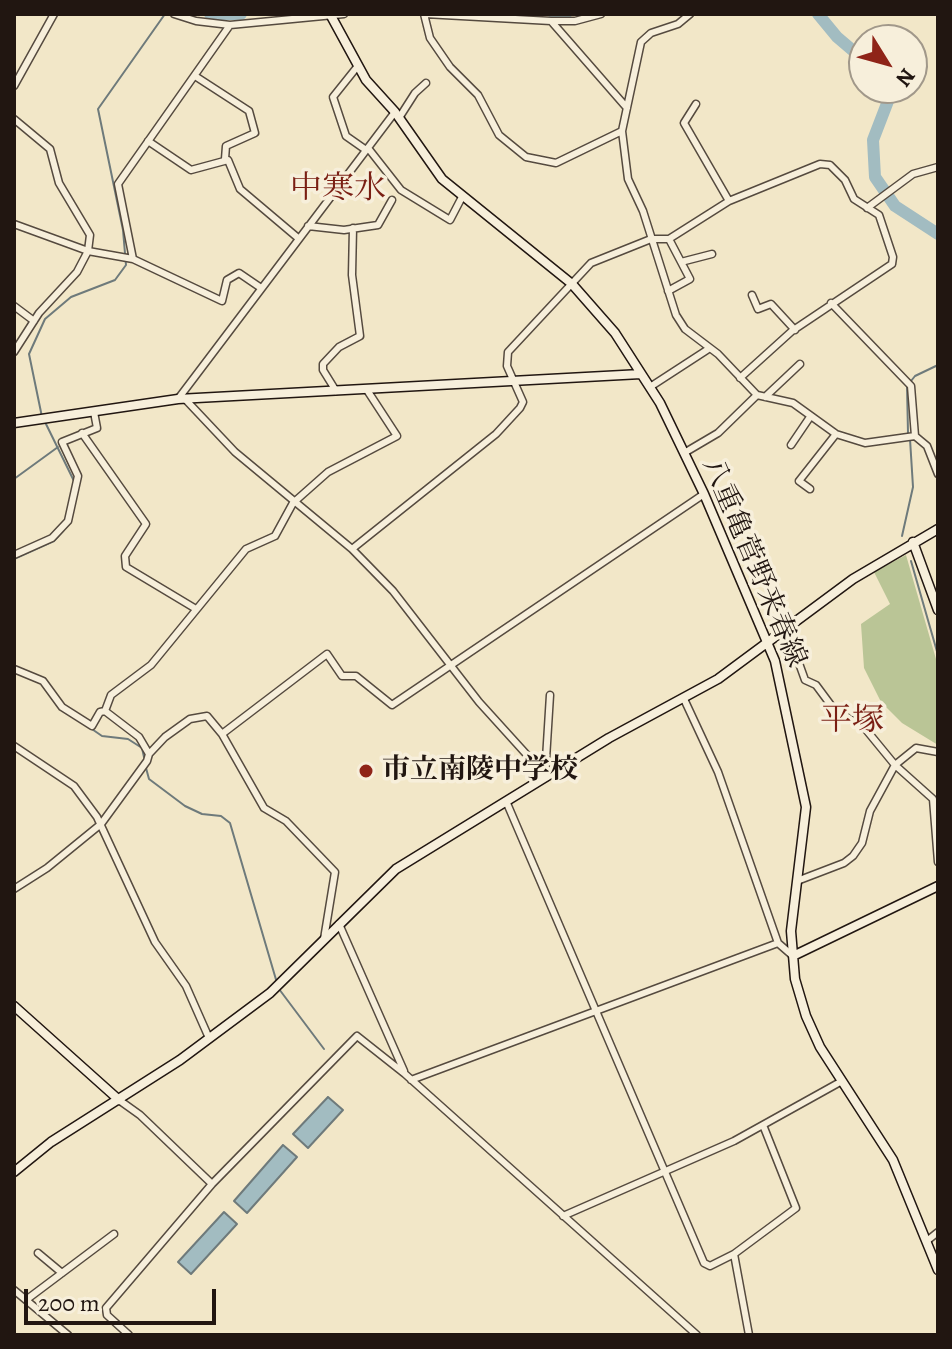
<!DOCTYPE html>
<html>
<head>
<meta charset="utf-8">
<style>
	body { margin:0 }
	#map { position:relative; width:952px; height:1349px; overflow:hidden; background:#f2e7c8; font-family:Alegreya,serif }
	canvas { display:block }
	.frame { position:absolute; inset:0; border:16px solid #211611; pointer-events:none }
	.north { position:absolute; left:848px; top:24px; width:80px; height:80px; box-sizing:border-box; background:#f7efdb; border:2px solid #a1988a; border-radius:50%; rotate:127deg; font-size:22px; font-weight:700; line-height:32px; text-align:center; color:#211611 }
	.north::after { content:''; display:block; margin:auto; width:28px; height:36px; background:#8f2418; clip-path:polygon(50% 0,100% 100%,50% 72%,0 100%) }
	.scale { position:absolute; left:24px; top:1289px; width:192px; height:36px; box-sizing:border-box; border:4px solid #211611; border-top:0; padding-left:10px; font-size:24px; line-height:28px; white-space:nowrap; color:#211611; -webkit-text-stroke:6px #f7efdb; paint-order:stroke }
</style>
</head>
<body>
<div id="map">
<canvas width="952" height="1349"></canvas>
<div class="frame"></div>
<div class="north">N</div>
<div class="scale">200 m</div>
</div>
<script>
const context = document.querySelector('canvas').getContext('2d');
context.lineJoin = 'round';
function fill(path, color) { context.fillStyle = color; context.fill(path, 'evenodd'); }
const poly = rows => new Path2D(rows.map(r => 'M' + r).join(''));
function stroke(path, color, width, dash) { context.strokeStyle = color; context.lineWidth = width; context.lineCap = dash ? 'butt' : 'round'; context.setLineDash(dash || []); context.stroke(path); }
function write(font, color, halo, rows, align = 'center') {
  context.font = font + ' Alegreya,"Noto Serif JP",serif'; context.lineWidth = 7; context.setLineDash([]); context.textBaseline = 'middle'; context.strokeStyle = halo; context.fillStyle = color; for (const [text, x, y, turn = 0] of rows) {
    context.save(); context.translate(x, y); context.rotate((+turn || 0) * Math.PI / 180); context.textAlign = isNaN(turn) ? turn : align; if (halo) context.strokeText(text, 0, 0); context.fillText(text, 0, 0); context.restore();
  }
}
const green = poly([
	[906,555,938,666,938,745,902,723,881,702,864,668,861,624,890,604,874,572]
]);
const water = poly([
	[328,1097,343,1110,308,1148,293,1134,328,1097],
	[283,1145,297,1157,247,1213,234,1201,283,1145],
	[224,1212,237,1224,191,1274,178,1262,224,1212]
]);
const stream = poly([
	[42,417,29,354,45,319,71,297,115,280,126,265,123,230,98,109,165,14],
	[45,422,74,481],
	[908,433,907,386,915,376,938,365],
	[14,479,58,447],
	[902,536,913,487,910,439],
	[14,559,54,541,64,530],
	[911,561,938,655],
	[14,672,24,676],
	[57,705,102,736,128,739,142,748,144,757],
	[146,768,149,779,185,806,202,814,221,816,230,823,277,983],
	[279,989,324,1049]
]);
const river = poly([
	[210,14,241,14],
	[554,14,566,14],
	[818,14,837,37,864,60],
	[893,88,873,140,875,177,895,206,938,234]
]);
const street = poly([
	[174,14,196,21,230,25],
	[424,14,430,38,450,67,478,95,499,135,526,157,556,163,622,131],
	[425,14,551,21,627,108],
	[690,14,678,24,651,33,641,42,622,131,628,179,643,211,676,315,685,329,718,354,757,395,793,403,836,434,865,443,915,436,927,446,938,474],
	[551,21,575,21,601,14],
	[357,67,333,97,346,136,366,150],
	[195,76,249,111,255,133,226,146,225,159],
	[14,86,54,14],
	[696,104,684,123,729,201],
	[399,118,415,93,426,83],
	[14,119,50,149,59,183,90,235,88,251,77,272,39,313,14,352],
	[148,141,191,170,228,160,240,189,298,238],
	[368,148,401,190,450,220,462,197],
	[867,208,913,174,938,167],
	[14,224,88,251,133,259,222,301,227,280,239,273,261,288],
	[308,226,344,230,378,225,392,200],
	[133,259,118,184,230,25,344,14],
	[681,262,712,254],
	[668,291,690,279,669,239],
	[752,295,758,309,771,304,795,330],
	[831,303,911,386,915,436],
	[14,306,34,321],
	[650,387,710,348],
	[336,391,323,370,323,364,339,347,360,336,352,275,353,228],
	[765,397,800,364],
	[178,399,395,112],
	[185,399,235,452,352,549,393,591,479,702,547,777],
	[82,433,146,524,125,556,126,567,196,609],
	[791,445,810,417],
	[684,453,718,433,757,395],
	[810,489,799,481,836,434],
	[352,549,496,434,520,408,523,402,507,366,508,352,591,263,651,239,669,239,729,201,820,164,830,165,845,180,854,199,879,215,893,257,892,264,792,331,740,378],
	[14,555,52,538,68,521,78,476,62,442,97,428,94,412],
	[786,627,805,680,816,685,836,712,863,726,895,765,870,811,862,843,853,856,844,863,797,881],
	[14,669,43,681,62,707,92,726,100,712,105,711],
	[684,699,718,772,778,943,793,956],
	[222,734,327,654,342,676,356,676,392,705,704,494],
	[14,746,74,786,97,817,155,942,186,986,209,1038],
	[938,752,916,748,895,765,933,799,938,862],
	[149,754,139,737,105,711,111,695,151,665,246,549,275,536,293,503,328,472,397,436,367,390],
	[545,775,550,695],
	[506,801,704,1263,710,1266,734,1254,749,1335],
	[14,889,47,868,101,824,147,761,149,754,165,737,190,719,207,716,222,734,264,808,286,821,335,872,324,939],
	[339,924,404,1071],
	[411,1080,778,943],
	[119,1100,140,1115,212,1184],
	[563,1216,734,1141,842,1081],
	[928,1240,938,1232],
	[38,1253,62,1273],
	[734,1254,796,1208,763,1125],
	[14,1290,68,1335],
	[26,1300,114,1234],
	[129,1335,107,1315,106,1308,212,1184,357,1036,405,1074,697,1335]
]);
const secondary = poly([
	[330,14,366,80,395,112,442,179,572,284,615,333,660,403,704,494,775,661,806,807,791,931,795,979,806,1016,820,1047,893,1160,938,1270],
	[14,423,178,399,641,374],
	[913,542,938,610],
	[793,956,938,886],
	[14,1006,119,1100],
	[14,1172,51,1142,180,1060,270,993,396,869,609,738,718,679,853,579,938,529]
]);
const markers = [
	[366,771,8,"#8f2418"]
];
const streetNames = [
	["八重亀菅野来春線",753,563,67]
];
const poiNames = [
	["市立南陵中学校",382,771]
];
const quarterNames = [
	["中寒水",338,190],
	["平塚",852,722]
];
fill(green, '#bac596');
fill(water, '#a2bcc1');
stroke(water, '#6e7a7b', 2);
stroke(stream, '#6e7a7b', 2);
stroke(river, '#a2bcc1', 12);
stroke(street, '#554a3f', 9);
stroke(secondary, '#211611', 11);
stroke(street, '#f7efdb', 6);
stroke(secondary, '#f7efdb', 8);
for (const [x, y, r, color] of markers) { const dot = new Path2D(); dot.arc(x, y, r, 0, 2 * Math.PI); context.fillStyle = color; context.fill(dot); stroke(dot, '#f7efdb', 3); }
write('28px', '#211611', '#f7efdb', streetNames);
write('bold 28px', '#211611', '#f7efdb', poiNames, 'left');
write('32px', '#7a1f14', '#f7efdb', quarterNames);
</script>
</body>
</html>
